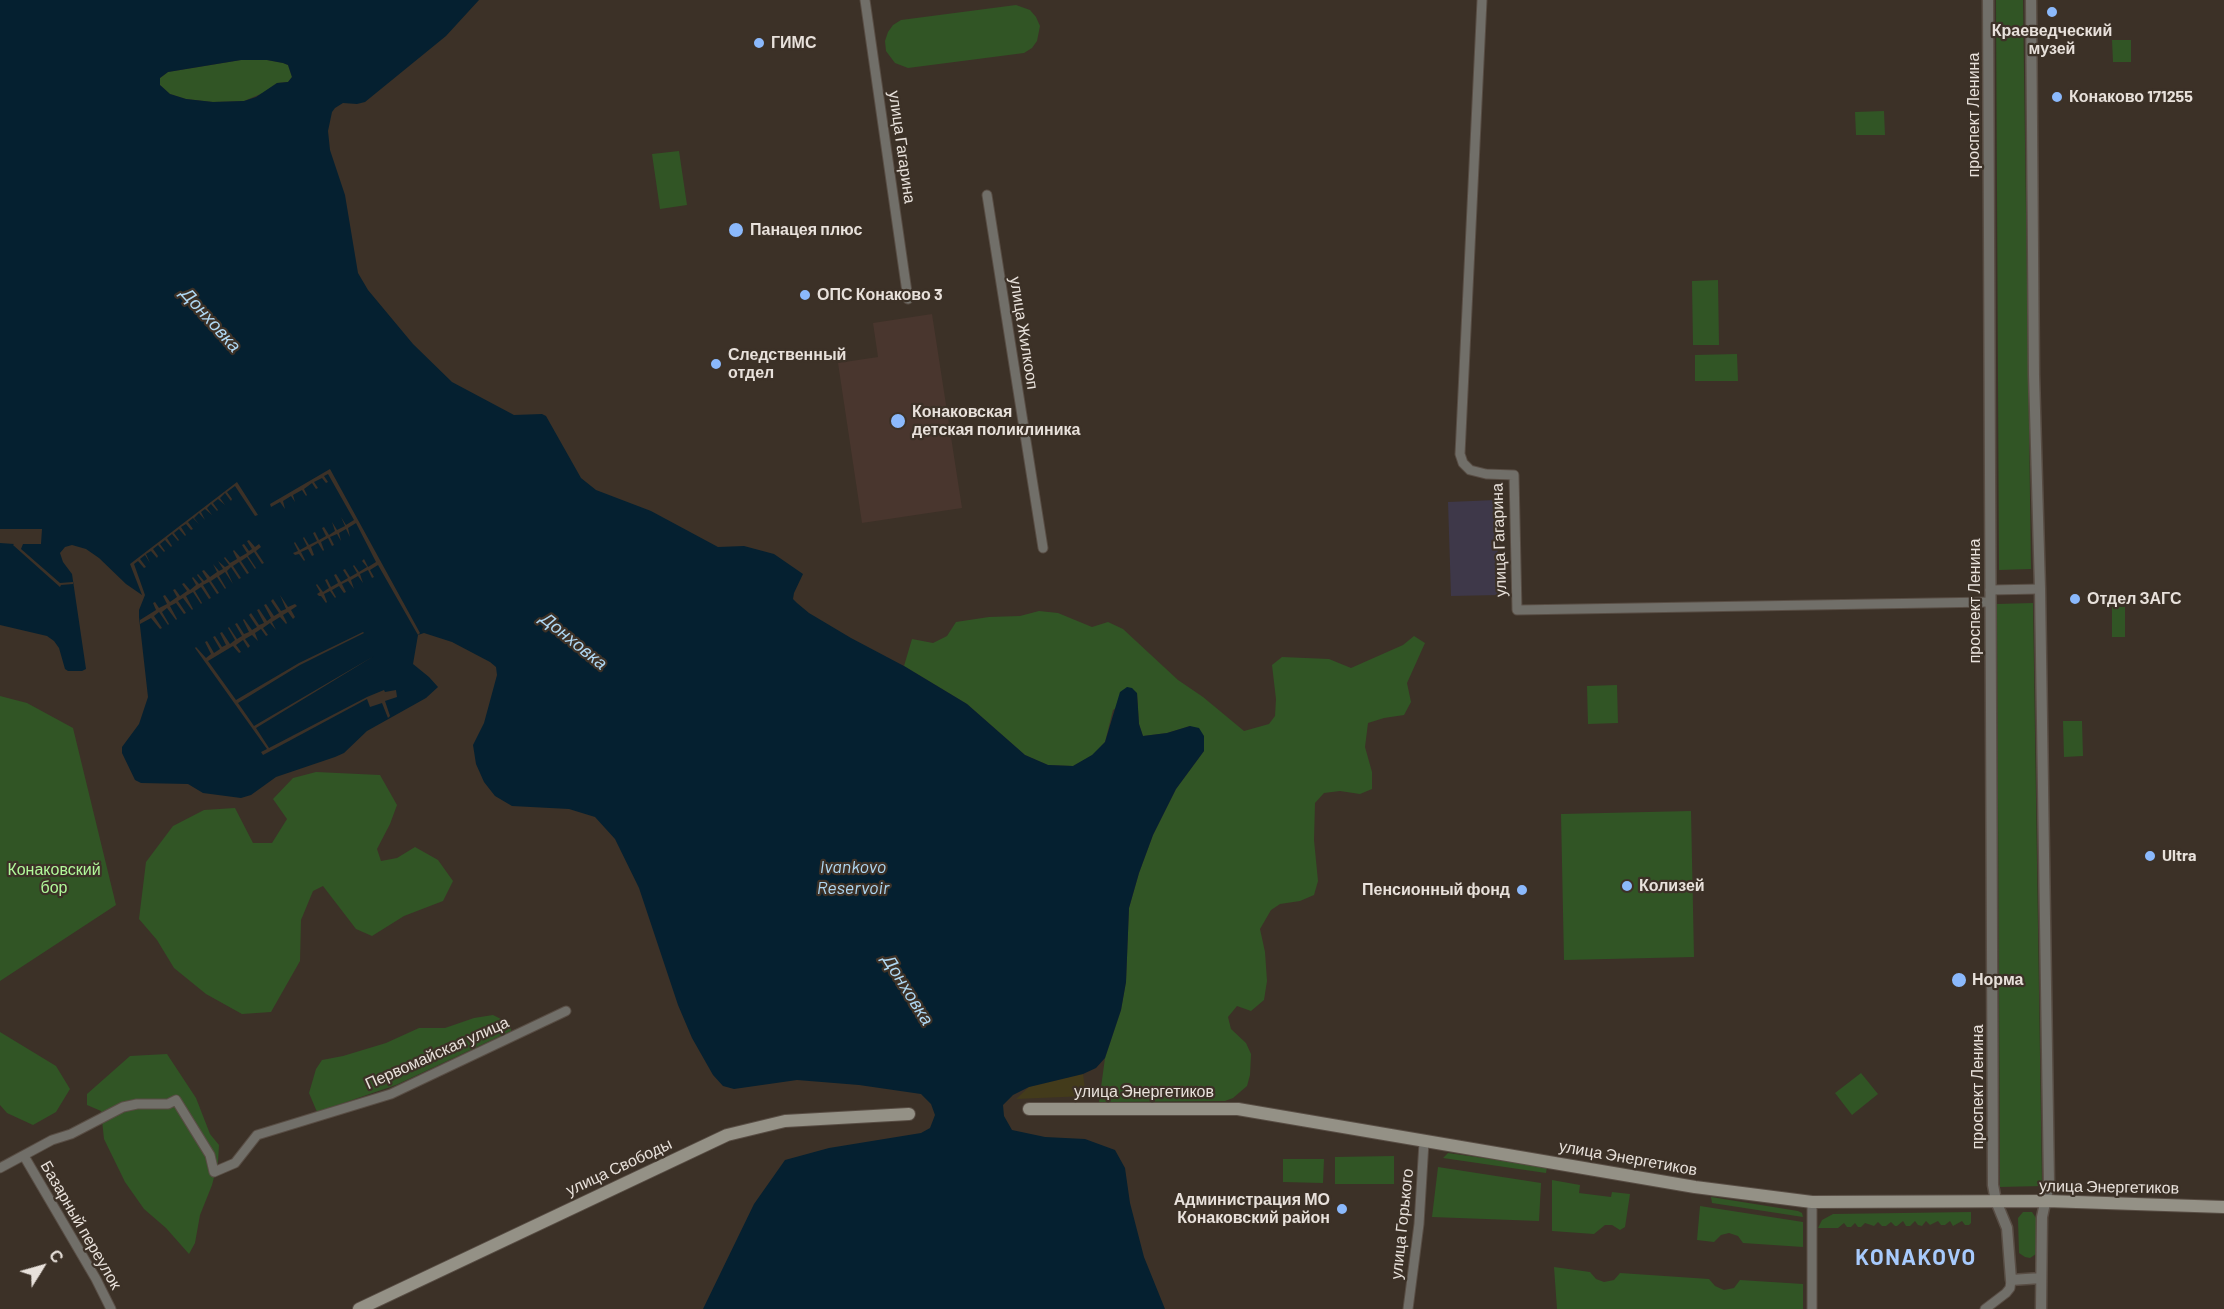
<!DOCTYPE html>
<html>
<head>
<meta charset="utf-8">
<style>
	body { margin:0 }
	#map { position:relative; width:2224px; height:1309px; overflow:hidden; background:#3c3127; font-family:Barlow,sans-serif }
	canvas { display:block }
	.north { position:absolute; left:12px; top:1237px; width:60px; height:60px; -webkit-text-stroke:4px #3c3127; paint-order:stroke; rotate:53deg; font-size:16px; font-weight:700; line-height:24px; text-align:center; color:#e8e1db }
	.north::after { content:''; display:block; margin:auto; width:21px; height:27px; background:#e8e1db; clip-path:polygon(50% 0,100% 100%,50% 72%,0 100%) }
</style>
</head>
<body>
<div id="map">
<canvas width="2224" height="1309"></canvas>
<div class="north">С</div>
</div>
<script>
const context = document.querySelector('canvas').getContext('2d');
context.lineJoin = 'round';
function fill(path, color) { context.fillStyle = color; context.fill(path, 'evenodd'); }
const poly = rows => new Path2D(rows.map(r => 'M' + r).join(''));
function stroke(path, color, width, dash) { context.strokeStyle = color; context.lineWidth = width; context.lineCap = dash ? 'butt' : 'round'; context.setLineDash(dash || []); context.stroke(path); }
function write(font, color, halo, rows, align = 'center') {
  context.font = font + ' Barlow,sans-serif'; context.lineWidth = 4.5; context.setLineDash([]); context.textBaseline = 'middle'; context.strokeStyle = halo; context.fillStyle = color; for (const [text, x, y, turn = 0] of rows) {
    context.save(); context.translate(x, y); context.rotate((+turn || 0) * Math.PI / 180); context.textAlign = isNaN(turn) ? turn : align; if (halo) context.strokeText(text, 0, 0); context.fillText(text, 0, 0); context.restore();
  }
}
const industrial = poly([
	[1496,500,1499,595,1451,596,1448,502]
]);
const medical = poly([
	[932,314,962,508,862,523,838,363,878,357,873,323]
]);
const green = poly([
	[1996,0,2023,0,2031,569,1999,570],
	[1016,5,1030,10,1036,17,1040,26,1037,41,1032,48,1024,53,908,68,895,63,886,51,885,41,888,32,893,25,901,20],
	[2112,40,2131,40,2131,62,2113,62],
	[241,60,267,60,283,63,288,65,292,77,288,82,277,83,263,93,244,101,213,102,186,99,170,94,160,85,160,78,168,72],
	[1884,111,1885,135,1856,135,1855,112],
	[679,151,687,205,660,209,652,154],
	[1718,280,1719,345,1693,345,1692,281],
	[1737,354,1738,381,1695,381,1695,355],
	[2033,603,2042,1186,2000,1187,1997,604],
	[2112,607,2125,607,2125,637,2112,637],
	[1039,611,1058,613,1092,627,1108,622,1123,629,1178,680,1203,697,1244,731,1269,724,1275,716,1276,699,1272,665,1282,657,1329,659,1351,668,1403,645,1414,636,1425,643,1407,683,1411,702,1404,715,1384,718,1368,723,1365,747,1372,772,1372,789,1360,794,1340,791,1324,793,1315,803,1314,840,1318,881,1314,895,1300,901,1280,904,1271,910,1260,929,1265,952,1267,981,1264,1000,1251,1011,1237,1006,1228,1017,1231,1029,1246,1043,1251,1054,1250,1075,1247,1086,1233,1098,1225,1101,1099,1102,1105,1058,1121,1010,1126,982,1129,908,1139,873,1153,835,1176,789,1204,751,1190,726,1167,733,1143,736,1139,724,1137,693,1113,710,1105,742,1093,755,1073,766,1048,765,1025,755,967,704,904,666,912,639,933,643,947,636,956,622,989,617,1020,616],
	[1617,685,1618,723,1588,724,1587,686],
	[0,696,27,703,73,728,116,905,0,981],
	[2063,721,2082,721,2083,756,2064,757],
	[316,772,380,775,397,805,390,824,377,849,381,861,397,858,415,847,438,860,453,881,443,901,404,916,372,936,356,929,323,886,313,891,301,920,300,961,271,1012,242,1014,206,994,174,968,157,940,139,919,146,862,173,826,204,810,235,808,253,843,272,843,287,819,273,799,293,778],
	[1691,811,1694,957,1564,960,1561,814],
	[493,1015,511,1024,511,1031,396,1085,317,1112,309,1093,316,1069,322,1060,343,1056,386,1043,419,1028,445,1028,474,1018],
	[0,1032,56,1066,70,1089,56,1112,33,1125,7,1113,0,1105],
	[167,1054,196,1098,210,1134,219,1145,218,1162,212,1185,200,1215,195,1243,189,1254,166,1228,144,1209,125,1182,104,1139,101,1111,87,1105,87,1094,130,1056],
	[1861,1073,1878,1094,1852,1115,1835,1093],
	[1448,1153,1547,1167,1546,1173,1443,1158],
	[1394,1156,1394,1184,1335,1184,1335,1157],
	[1283,1159,1324,1159,1323,1183,1283,1182],
	[1438,1167,1541,1183,1539,1221,1432,1217],
	[1552,1180,1580,1185,1579,1193,1611,1197,1612,1192,1630,1194,1625,1227,1620,1230,1612,1225,1605,1225,1594,1234,1552,1231],
	[1711,1197,1798,1211,1802,1213,1803,1217,1712,1203],
	[1700,1206,1803,1222,1803,1247,1743,1243,1738,1236,1729,1233,1721,1235,1714,1242,1697,1240],
	[1971,1212,1971,1223,1969,1225,1965,1225,1962,1221,1953,1226,1950,1221,1945,1225,1941,1225,1938,1221,1930,1225,1926,1221,1922,1226,1918,1225,1915,1221,1910,1226,1906,1226,1903,1221,1897,1226,1895,1226,1891,1222,1886,1226,1882,1226,1878,1222,1874,1226,1865,1223,1861,1227,1858,1227,1855,1223,1851,1227,1847,1227,1844,1223,1838,1228,1818,1228,1822,1220,1833,1214],
	[2023,1212,2032,1212,2036,1218,2036,1254,2030,1258,2025,1257,2019,1253,2018,1218],
	[1554,1267,1590,1272,1596,1279,1604,1282,1614,1280,1620,1273,1709,1279,1715,1286,1724,1290,1734,1288,1740,1280,1803,1284,1803,1309,1557,1309]
]);
const sand = poly([
	[1083,1074,1086,1096,1016,1099,1029,1087]
]);
const water = poly([
	[0,0,479,0,446,36,365,102,357,104,343,103,335,108,332,112,328,131,330,150,345,195,358,273,368,290,413,344,452,382,514,415,542,414,546,416,581,478,596,490,651,511,718,547,744,546,774,554,803,574,794,593,793,599,797,603,809,613,851,638,904,666,967,704,1025,755,1048,765,1073,766,1092,755,1105,742,1120,692,1127,687,1132,688,1137,693,1139,724,1143,736,1167,733,1190,726,1199,728,1204,736,1204,751,1176,789,1153,835,1139,873,1129,908,1126,982,1121,1010,1105,1058,1096,1068,1083,1074,1029,1087,1013,1095,1003,1105,1004,1116,1012,1130,1045,1137,1085,1139,1115,1150,1125,1168,1130,1203,1144,1257,1165,1309,703,1309,754,1204,785,1160,829,1148,921,1133,930,1128,935,1115,931,1104,921,1094,859,1085,797,1080,734,1089,723,1086,713,1075,692,1038,678,1005,639,888,615,839,595,817,569,809,512,806,495,796,484,782,476,764,473,745,484,723,497,675,496,667,490,662,452,642,424,633,418,635,413,664,429,677,438,687,426,698,367,731,344,753,335,757,276,777,251,795,241,798,203,793,188,784,141,783,135,780,122,753,122,747,139,724,148,697,139,617,139,610,145,595,142,595,126,584,99,558,86,549,72,545,65,547,60,553,63,562,72,574,86,669,82,671,68,671,65,669,59,648,54,641,47,636,0,625],
	[241,60,267,60,283,63,288,65,292,77,288,82,277,83,256,97,244,101,213,102,186,99,170,94,160,85,160,78,168,72]
]);
const pier = poly([
	[330,469,420,633,418,635,378,565,370,570,374,577,372,578,368,570,360,574,363,583,358,576,351,580,354,589,348,581,342,584,346,592,344,593,339,586,332,590,336,597,335,598,330,591,324,594,327,602,326,603,321,596,319,596,317,594,320,592,316,585,317,584,323,592,329,588,325,580,327,579,331,587,338,583,334,575,336,574,341,582,348,578,343,570,345,569,350,577,357,573,353,566,354,565,359,572,367,567,362,561,364,559,368,567,376,562,356,523,348,528,350,537,346,529,339,533,341,541,337,534,330,537,334,545,332,546,328,538,321,542,324,550,323,551,318,543,311,547,314,555,312,556,308,549,301,552,305,560,304,561,299,554,295,555,293,553,298,551,294,543,295,542,300,550,307,546,303,538,304,537,309,545,317,541,313,533,315,532,319,540,326,536,322,528,324,527,329,535,335,531,332,522,337,530,345,526,341,517,346,525,354,520,328,474,324,476,328,482,326,483,322,478,314,482,318,488,316,489,312,483,304,489,307,495,306,496,302,490,293,495,295,502,291,496,283,501,285,509,280,502,271,507,270,504],
	[237,482,258,515,255,516,235,486,227,492,232,499,231,501,225,493,220,498,225,505,218,499,213,503,218,510,217,511,211,504,207,508,212,515,205,509,201,512,205,520,199,513,194,518,199,524,193,518,188,522,193,529,191,530,186,524,181,527,186,535,185,536,179,529,174,533,179,540,178,541,172,534,167,538,172,546,171,547,165,540,160,544,165,551,164,552,158,545,153,549,158,556,157,558,151,551,146,554,150,563,145,555,140,559,146,567,144,568,138,561,134,564,145,595,142,595,130,564],
	[0,529,42,529,41,544,23,544,21,549,60,583,73,582,73,584,61,585,60,587,13,545,14,544,0,543],
	[249,540,255,547,259,544,261,547,256,551,264,563,262,564,254,552,248,556,256,568,255,569,247,557,241,561,249,573,247,574,239,562,233,566,241,578,239,579,231,567,227,571,233,584,225,572,219,576,226,588,225,589,217,577,211,581,219,593,217,594,209,582,203,585,211,598,209,599,201,587,195,591,202,603,201,604,193,592,186,596,193,609,192,610,183,598,178,601,186,613,184,614,176,603,170,606,177,619,176,620,167,608,162,612,169,624,168,625,159,612,154,616,162,628,160,629,151,618,140,624,140,620,156,610,153,603,155,602,159,608,167,604,163,596,165,595,170,602,177,597,173,590,175,589,180,596,187,591,182,584,184,583,190,590,196,585,192,578,193,577,199,584,202,582,197,575,198,574,204,581,207,579,202,571,204,570,210,577,217,572,213,564,219,571,223,569,218,561,225,567,229,565,224,558,225,557,230,563,237,559,233,551,234,550,240,557,247,553,242,545,244,544,249,551,252,549,247,541],
	[280,595,288,607,295,604,297,606,291,610,295,617,293,619,288,612,283,615,287,623,286,624,280,617,272,622,276,630,270,623,263,628,268,635,266,636,261,629,255,633,258,641,252,635,245,639,250,646,248,648,243,640,236,645,241,652,239,653,233,646,208,661,236,700,299,663,363,632,364,633,300,665,238,703,254,726,374,656,256,728,269,748,367,697,384,690,385,692,396,690,397,697,385,701,390,716,388,718,382,703,370,707,367,699,263,755,261,752,267,749,195,648,196,647,206,658,211,654,205,642,207,641,214,653,220,649,213,637,215,636,222,647,226,645,220,633,222,632,230,644,235,640,228,628,229,627,237,639,242,636,235,624,237,623,244,634,249,632,243,620,244,619,252,630,257,627,249,615,251,613,259,625,264,623,257,610,259,609,267,621,271,618,264,605,266,604,274,616,279,613,271,601,273,599,281,611,286,609]
]);
const minor = poly([
	[865,0,908,299],
	[1482,0,1460,454,1463,463,1470,470,1486,474,1514,475,1517,610,1990,602],
	[987,195,1043,548],
	[1990,590,2040,589],
	[24,1156,96,1279,111,1309],
	[0,1168,52,1140,71,1134,123,1107,137,1104,168,1104,176,1100,210,1155,214,1172,235,1163,257,1135,391,1094,566,1011],
	[1812,1202,1812,1309],
	[1408,1309,1419,1224,1424,1142],
	[1985,1309,2006,1293,2010,1288,2011,1280]
]);
const tertiary = poly([
	[1988,0,1993,1185,1996,1201,2007,1228,2011,1280,2041,1278],
	[2031,0,2034,375,2040,589,2049,1184,2042,1217,2041,1309]
]);
const secondary = poly([
	[1029,1109,1238,1109,1695,1187,1812,1202,2047,1201,2224,1207],
	[359,1309,727,1135,785,1121,909,1114]
]);
const markers = [
	[2052,12,6,"#8bb9fc"],
	[759,43,6,"#8bb9fc"],
	[2057,97,6,"#8bb9fc"],
	[736,230,8,"#8bb9fc"],
	[805,295,6,"#8bb9fc"],
	[716,364,6,"#8bb9fc"],
	[898,421,8,"#8bb9fc"],
	[2075,599,6,"#8bb9fc"],
	[2150,856,6,"#8bb9fc"],
	[1627,886,6,"#8bb9fc"],
	[1522,890,6,"#8bb9fc"],
	[1959,980,8,"#8bb9fc"],
	[1342,1209,6,"#8bb9fc"]
];
const poiNames = [
	["Краеведческий",2052,31,"center"],
	["музей",2052,49,"center"],
	["ГИМС",771,43],
	["Конаково 171255",2069,97],
	["Панацея плюс",750,230],
	["ОПС Конаково 3",817,295],
	["Следственный",728,355],
	["отдел",728,373],
	["Конаковская",912,412],
	["детская поликлиника",912,430],
	["Отдел ЗАГС",2087,599],
	["Ultra",2162,856],
	["Колизей",1639,886],
	["Пенсионный фонд",1510,890,"right"],
	["Норма",1972,980],
	["Администрация МО",1330,1200,"right"],
	["Конаковский район",1330,1218,"right"]
];
const streetNames = [
	["проспект Ленина",1974,115,-90],
	["улица Гагарина",902,147,82],
	["улица Жилкооп",1024,333,81],
	["улица Гагарина",1499,540,-92],
	["проспект Ленина",1975,601,-90],
	["Первомайская улица",437,1053,-24],
	["проспект Ленина",1978,1087,-90],
	["улица Энергетиков",1144,1092],
	["улица Энергетиков",1628,1158,10],
	["улица Свободы",619,1167,-25],
	["улица Энергетиков",2109,1187,1],
	["улица Горького",1402,1224,-84],
	["Базарный переулок",81,1225,60]
];
const parkNames = [
	["Конаковский",54,870],
	["бор",54,888]
];
const waterNames = [
	["Донховка",211,320,48],
	["Донховка",574,641,39],
	["Ivankovo",853,867],
	["Reservoir",853,888],
	["Донховка",908,990,58]
];
const districtNames = [
	["KONAKOVO",1916,1258]
];
fill(industrial, '#3e3849');
fill(medical, '#49362e');
fill(green, '#315525');
fill(sand, '#433b1b');
fill(water, '#052030');
fill(pier, '#3c3127');
stroke(minor, '#584d44', 11);
stroke(tertiary, '#584d44', 13);
stroke(secondary, '#584d44', 14);
stroke(minor, '#716f69', 9);
stroke(tertiary, '#716f69', 10);
stroke(secondary, '#949186', 12);
for (const [x, y, r, color] of markers) { const dot = new Path2D(); dot.arc(x, y, r, 0, 2 * Math.PI); context.fillStyle = color; context.fill(dot); stroke(dot, '#3c3127', 2); }
write('bold 16px', '#e8e1db', '#3c3127', poiNames, 'left');
write('16px', '#e8e1db', '#3c3127', streetNames);
write('16px', '#b1f89a', '#3c3127', parkNames);
write('italic 18px', '#afd7f2', '#3c3127', waterNames);
context.letterSpacing = '1.5px';
write('bold 22px', '#a7cafc', '#3c3127', districtNames);
context.letterSpacing = '0px';
</script>
</body>
</html>
